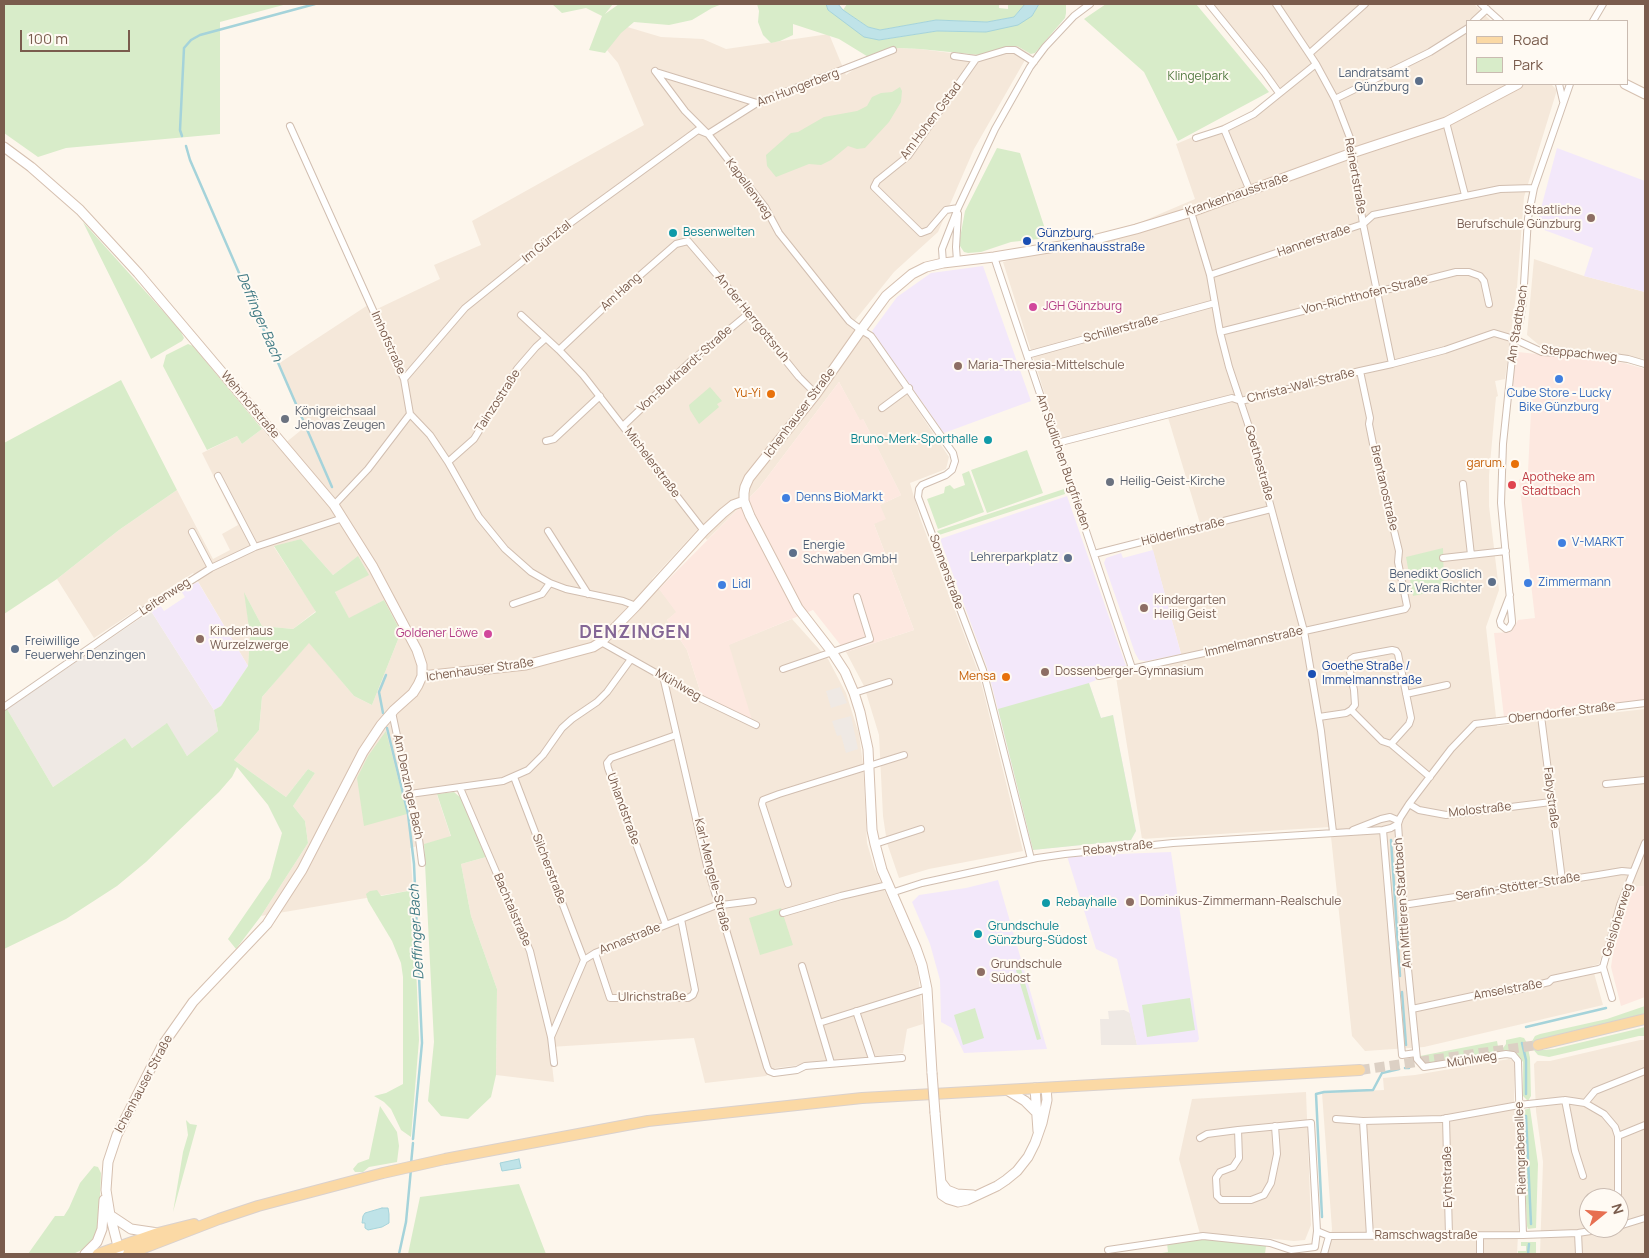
<!DOCTYPE html>
<html>
<head>
<meta charset="utf-8">
<style>
	body { margin:0 }
	#map { position:relative; width:1649px; height:1258px; overflow:hidden; background:#fdf6ec; font-family:Manrope,sans-serif }
	canvas { display:block }
	.frame { position:absolute; inset:0; border:5px solid #7a5c4d; pointer-events:none }
	.legend { position:absolute; left:1466px; top:20px; width:162px; height:65px; box-sizing:border-box; background:#fffaf3; border:1px solid #cabbb1; margin:0; padding:6px 9px; list-style:none; font-size:15px; color:#7a5c4d }
	.legend li { display:flex; align-items:center; gap:10px; height:25px }
	.legend b { width:25px; border:1px solid #cabbb1 }
	.north { position:absolute; left:1579px; top:1188px; width:50px; height:50px; box-sizing:border-box; background:#fffaf3; border:1px solid #cabbb1; border-radius:50%; rotate:73deg; font-size:14px; font-weight:700; line-height:20px; text-align:center; color:#7a5c4d }
	.north::after { content:''; display:block; margin:auto; width:18px; height:22px; background:#e76f51; clip-path:polygon(50% 0,100% 100%,50% 72%,0 100%) }
	.scale { position:absolute; left:20px; top:30px; width:110px; height:22px; box-sizing:border-box; border:2px solid #7a5c4d; border-top:0; padding-left:6px; font-size:15px; line-height:18px; white-space:nowrap; color:#7a5c4d; -webkit-text-stroke:4px #fffaf3; paint-order:stroke }
</style>
</head>
<body>
<div id="map">
<canvas width="1649" height="1258"></canvas>
<div class="frame"></div>
<ul class="legend">
<li><b style="height:6px;background:#fbd9a5"></b>Road</li>
<li><b style="height:14px;background:#d8ecc9"></b>Park</li>
</ul>
<div class="north">N</div>
<div class="scale">100 m</div>
</div>
<script>
const context = document.querySelector('canvas').getContext('2d');
context.lineJoin = 'round';
function fill(path, color) { context.fillStyle = color; context.fill(path, 'evenodd'); }
const poly = rows => new Path2D(rows.map(r => 'M' + r).join(''));
function stroke(path, color, width, dash) { context.strokeStyle = color; context.lineWidth = width; context.lineCap = dash ? 'butt' : 'round'; context.setLineDash(dash || []); context.stroke(path); }
function write(font, color, halo, rows, align = 'center') {
  context.font = font + ' Manrope,sans-serif'; context.lineWidth = 4; context.setLineDash([]); context.textBaseline = 'middle'; context.strokeStyle = halo; context.fillStyle = color; for (const [text, x, y, turn = 0] of rows) {
    context.save(); context.translate(x, y); context.rotate((+turn || 0) * Math.PI / 180); context.textAlign = isNaN(turn) ? turn : align; if (halo) context.strokeText(text, 0, 0); context.fillText(text, 0, 0); context.restore();
  }
}
const residential = poly([
	[1212,4,1474,4,1491,21,1468,21,1468,84,1551,84,1557,90,1524,197,1517,287,1505,379,1495,381,1498,396,1496,397,1489,475,1489,506,1499,590,1486,627,1497,726,1645,709,1645,886,1623,888,1599,964,1592,966,1603,1005,1424,1047,1365,1051,1352,1036,1330,827,1142,839,1116,677,1183,661,1151,544,1202,530,1166,411,1059,439,1003,262,1141,222,1195,199,1176,144,1251,113,1285,93],
	[614,23,661,37,703,39,726,49,829,34,846,75,870,58,889,50,899,48,920,49,967,55,1017,46,1031,54,1025,60,974,149,938,232,894,272,852,324,871,340,949,457,946,469,910,483,920,518,979,674,1023,851,929,869,899,878,887,843,883,816,879,735,864,686,846,652,914,630,874,524,880,505,901,495,863,419,860,421,839,382,759,488,707,540,698,529,652,579,677,612,667,620,687,650,701,694,728,645,792,619,828,659,846,693,859,734,863,764,867,843,874,867,911,950,918,971,923,1024,907,1029,903,1053,775,1068,766,1076,705,1083,694,1038,550,1047,554,1082,496,1075,497,989,471,916,461,864,486,857,460,786,435,789,451,837,410,848,413,890,261,916,308,843,305,821,293,806,315,773,308,769,286,797,234,760,259,730,262,697,309,642,354,696,372,705,401,632,384,600,349,619,335,592,357,557,333,575,301,539,274,547,316,611,293,629,262,626,245,594,250,636,248,666,193,573,94,638,57,579,119,530,177,490,213,559,230,550,222,534,238,525,202,453,237,436,242,444,262,429,279,448,305,427,278,364,371,303,377,309,440,279,434,265,481,245,472,221,644,125,618,63,607,50],
	[1534,259,1584,276,1645,292,1645,359,1539,345,1527,335],
	[1640,1040,1645,1040,1645,1254,1540,1254,1543,1162,1536,1111,1534,1064,1537,1061,1550,1061],
	[1589,1198,1619,1198,1619,1228,1589,1228],
	[1509,1059,1513,1060,1515,1065,1514,1099,1519,1217,1517,1254,1328,1254,1332,1229,1322,1093,1384,1090,1383,1078,1415,1075],
	[1306,1092,1311,1225,1305,1240,1294,1241,1236,1235,1200,1234,1179,1159,1192,1099]
]);
const commercial = poly([
	[1518,352,1624,363,1645,369,1645,700,1504,717,1494,633,1511,632,1518,620,1535,618,1519,480,1528,471,1532,391,1531,388,1513,387,1515,358],
	[839,382,860,420,863,419,901,495,880,505,886,519,874,524,914,630,846,652,813,610,729,645,752,720,728,709,701,694,687,650,667,620,676,612,659,589,759,488],
	[1645,886,1645,997,1621,1006,1611,967,1614,946,1633,887]
]);
const industrial = poly([
	[151,611,214,710,218,731,187,756,166,724,132,748,125,738,53,787,7,709],
	[840,687,847,703,831,708,826,691],
	[851,716,858,749,846,753,841,735,837,736,832,721],
	[1124,1010,1130,1013,1137,1045,1101,1045,1100,1019,1109,1019,1108,1011]
]);
const education = poly([
	[1557,148,1645,181,1645,292,1584,276,1593,248,1536,227],
	[983,266,1031,401,944,433,872,331,897,297,931,273],
	[1067,496,1126,666,1094,674,1096,680,1089,683,1101,718,1113,715,1136,831,1131,840,1033,850,988,670,940,539],
	[1153,550,1181,654,1146,661,1139,660,1135,653,1104,563,1106,558,1121,553,1123,558],
	[198,582,248,666,221,706,214,710,151,611,160,605,164,611,185,597,181,591],
	[1171,852,1199,1039,1197,1042,1137,1045,1117,959,1096,949,1067,856],
	[998,880,1047,1049,964,1053,952,1028,941,1022,940,980,930,944,912,902,919,895,966,888]
]);
const green = poly([
	[4,4,287,4,220,22,220,134,66,148,38,157,4,133],
	[552,4,613,4,605,14,619,4,722,4,712,8,692,20,669,25,634,22,621,33,605,53,589,50,602,16,586,8,562,13],
	[757,4,826,4,828,10,879,40,937,31,986,32,1032,16,1039,4,1066,4,1066,13,1065,18,1035,53,1031,54,1017,46,980,55,920,49,899,48,889,50,870,58,839,39,793,24,793,35,780,41,771,43,763,35,758,22,759,11],
	[847,4,999,4,999,8,1008,9,1008,4,1025,4,1014,17,987,22,936,20,880,30,868,27,843,10],
	[1106,4,1196,4,1269,92,1178,141,1144,72,1084,19],
	[900,87,902,91,901,102,889,122,865,148,857,149,848,146,831,160,821,165,809,164,776,177,767,166,766,155,791,133,798,132,824,117,857,111,867,106,872,97,881,93,892,92],
	[997,148,1020,153,1048,238,1011,242,981,252,968,253,964,252,960,246,960,238,965,211],
	[83,222,180,330,184,338,182,341,151,359],
	[188,344,193,346,262,429,242,444,237,436,207,450,163,366,166,355],
	[121,380,177,490,119,530,57,579,4,614,4,443],
	[710,387,722,401,717,404,719,407,699,424,690,410,689,405],
	[1027,450,1043,493,987,513,971,470],
	[969,471,984,512,938,529,927,499,944,493,945,487,950,485,954,489,965,485,962,474],
	[1064,489,1065,494,939,535,937,531],
	[301,539,333,575,358,556,369,575,335,592,349,618,384,600,401,632,372,705,354,696,309,643,262,697,259,730,234,760,286,797,308,769,315,773,293,806,305,821,308,843,261,916,236,949,228,939,270,878,282,833,268,805,237,767,232,777,219,792,146,862,117,886,66,919,4,949,4,711,7,709,53,787,125,738,132,748,167,723,187,756,218,731,214,710,221,706,248,666,250,636,244,592,262,626,293,629,316,612,274,546],
	[1443,548,1444,589,1413,596,1406,557],
	[1089,683,1101,718,1113,715,1136,831,1131,840,1033,850,998,709],
	[386,731,407,814,364,826,357,778,368,756],
	[454,792,461,798,486,857,461,864,471,916,497,989,496,1075,491,1097,468,1119,441,1116,428,1101,434,1042,424,844,451,836,437,794],
	[377,890,381,896,413,890,419,1040,411,1137,401,1130,391,1109,384,1102,374,1096,386,1093,403,1084,403,977,401,963,392,941,368,901,366,894,370,891],
	[781,908,793,945,760,955,749,918],
	[1021,969,1041,1039,1037,1040,1016,970],
	[1190,998,1195,1030,1147,1037,1142,1005],
	[1645,1006,1645,1016,1539,1049,1543,1050,1554,1049,1645,1027,1645,1036,1639,1036,1549,1057,1538,1055,1531,1047,1531,1043,1535,1036,1540,1034,1607,1019],
	[975,1008,984,1038,963,1045,954,1015],
	[1520,1037,1524,1038,1527,1043,1530,1058,1531,1096,1528,1101,1523,1096,1523,1062,1516,1053,1503,1052,1503,1048,1506,1044,1506,1040],
	[1497,1041,1499,1052,1430,1064,1425,1063,1420,1056],
	[380,1106,397,1132,399,1146,397,1162,369,1167,363,1172,355,1172,353,1169,358,1163,369,1159],
	[1530,1108,1538,1164,1536,1228,1528,1229,1527,1226,1522,1112,1524,1110],
	[186,1120,190,1124,197,1125,173,1212,183,1152,188,1135],
	[94,1166,98,1167,101,1173,99,1225,92,1243,84,1249,73,1254,28,1254,55,1216,64,1216,69,1208,80,1183],
	[519,1184,546,1254,408,1254,420,1197],
	[1202,1238,1266,1246,1265,1254,1156,1254,1168,1252,1167,1243],
	[1521,1242,1536,1242,1536,1254,1518,1254,1518,1251,1526,1251,1526,1246,1521,1246]
]);
const water = poly([
	[826,4,838,4,843,10,868,27,880,30,936,20,987,22,1014,17,1025,4,1039,4,1032,16,1018,25,986,32,937,31,879,40,864,37,828,10,826,4],
	[519,1159,521,1168,502,1171,500,1163,519,1159],
	[382,1208,388,1208,389,1214,389,1223,382,1227,368,1230,365,1228,365,1223,362,1223,363,1216,365,1213,382,1208]
]);
const stream = poly([
	[182,136,180,130,184,48,191,40,200,35,315,4],
	[186,146,190,160,332,487],
	[383,713,379,692,386,675],
	[387,728,408,814,414,864,422,1043,413,1139],
	[1391,840,1400,976],
	[1402,992,1406,1045],
	[1526,1027,1606,1008],
	[1522,1043,1526,1060,1526,1094],
	[1405,1068,1409,1068,1408,1061],
	[1526,1116,1531,1224],
	[411,1164,413,1143],
	[1322,1217,1316,1094,1324,1092,1373,1090,1382,1073,1399,1069],
	[399,1254,406,1222,411,1169],
	[1528,1254,1529,1244]
]);
const primaryTunnel = poly([
	[1360,1070,1538,1045]
]);
const street = poly([
	[1209,4,1264,72,1279,93],
	[1276,4,1316,64,1335,99,1350,138,1363,224,1392,364],
	[1481,4,1500,21],
	[1474,21,1487,9],
	[1593,21,1603,4],
	[1310,53,1365,4],
	[954,56,976,59],
	[655,71,685,111,708,134,765,207,779,233,849,321,861,330,871,336,953,453,955,461,952,470,946,475,922,485,919,489,918,497,983,670,1031,859],
	[656,72,757,103],
	[1559,84,1563,101],
	[1335,99,1430,52,1468,28],
	[1446,122,1465,195],
	[290,126,404,379,410,414,430,435,448,462,479,517,505,549,531,572,550,583,566,589,623,601,636,606],
	[1224,129,1250,191],
	[1196,138,1224,129,1254,114,1316,64],
	[958,208,946,210,929,230,921,233,874,187,877,181,908,156,976,59,1006,50,1015,50,1034,62],
	[1191,212,1210,275,1220,332,1229,367,1251,433,1304,631,1321,731,1333,832],
	[994,257,1132,668],
	[957,261,956,247,958,214],
	[943,263,942,249,958,208,995,129,1030,67,1045,47,1074,16,1090,4],
	[1210,275,1363,224,1373,215,1500,189,1534,188],
	[521,315,559,350,583,375,704,531],
	[1220,332,1456,272,1469,272,1480,276,1484,281,1489,304],
	[559,350,614,298,676,244,688,241,742,304,748,314,799,377,816,394],
	[1027,355,1215,303],
	[404,379,465,308,569,224,698,130,708,134,757,103,893,50],
	[882,408,909,388],
	[624,425,691,361,748,314],
	[546,441,554,439,600,396],
	[1057,443,1232,398,1241,401,1360,371,1392,364,1445,350,1494,333,1514,339,1542,352,1607,356,1628,359,1645,364],
	[448,462,474,439,517,369,536,347,546,338],
	[218,476,255,547],
	[1463,484,1471,555],
	[334,505,368,469,410,414],
	[548,531,588,594],
	[192,532,211,568],
	[1094,554,1271,509],
	[1443,558,1506,551],
	[1510,595,1500,621,1501,625,1506,629,1509,628,1512,623,1512,621,1501,503,1503,444,1514,339,1520,321,1523,301,1528,218,1534,188,1570,84],
	[513,604,542,594,550,583],
	[601,642,702,699,756,725],
	[783,669,870,639,857,597],
	[663,676,707,866,767,1067,769,1071,774,1073,797,1070,805,1066,902,1058],
	[1099,676,1405,609,1407,606,1398,562,1399,551,1373,444,1369,424,1370,418,1360,371],
	[854,693,889,682],
	[1406,694,1447,685],
	[4,707,143,611,211,568,255,547,343,518],
	[1351,710,1382,741,1391,744,1430,777],
	[392,712,419,839,422,863],
	[1541,716,1562,880],
	[1319,717,1346,713,1351,710,1355,705,1354,690,1349,667,1351,659,1354,657,1392,650,1396,651,1398,654,1411,718,1409,724,1391,744],
	[514,777,584,960],
	[1606,784,1645,780],
	[460,788,530,951,551,1037,554,1063],
	[410,794,503,781,528,770,543,755,562,728,572,719,597,702,607,692,631,659],
	[1409,804,1419,810,1446,815,1551,802],
	[1353,830,1381,819,1390,817,1397,820,1398,824],
	[1383,830,1402,1055,1416,1053],
	[875,844,921,829],
	[788,884,762,804,763,800,779,794,904,755],
	[891,893,922,883,1037,858,1065,854,1173,843,1383,830,1391,828,1398,824],
	[1403,905,1598,875,1622,871,1633,872],
	[783,913,841,896,888,885],
	[666,925,608,768,607,763,611,758,676,735],
	[595,953,610,998,688,998,693,995,695,990,681,919],
	[802,966,831,1063],
	[1612,998,1603,967,1620,905,1645,843],
	[1412,1009,1496,991,1510,991,1521,989,1549,982,1552,979,1599,969,1603,967],
	[856,1011,872,1059],
	[819,1023,927,989],
	[551,1037,584,960,595,953,714,906,753,901],
	[1565,1100,1575,1151,1583,1176],
	[1585,1103,1595,1091,1645,1071],
	[1446,1118,1449,1236],
	[1336,1119,1363,1121,1442,1119,1519,1105,1565,1100,1585,1103,1604,1114,1615,1127,1618,1136,1618,1198],
	[1363,1121,1370,1236],
	[1238,1130,1239,1158,1233,1167,1220,1172,1216,1178,1217,1196,1221,1200,1251,1200,1264,1195,1271,1183,1277,1154,1275,1126],
	[1618,1136,1645,1125],
	[1200,1138,1207,1134,1238,1130,1311,1123,1317,1231,1329,1236,1523,1235,1578,1233,1610,1228],
	[1619,1226,1645,1218],
	[1578,1233,1579,1254],
	[1523,1235,1518,1061,1513,1055,1506,1054,1424,1067,1417,1059,1408,969,1398,824,1400,818,1409,804,1451,749,1475,724,1645,703],
	[1108,1250,1203,1236,1270,1243,1291,1250,1315,1247,1317,1231],
	[1324,1254,1329,1236],
	[1480,1254,1480,1236]
]);
const secondary = poly([
	[1625,84,1645,94],
	[4,147,31,167,80,210,138,273,334,505,373,567,417,650,422,665,422,676,418,685,413,693,394,710,381,725,363,752,302,870,267,924,193,1002,181,1019,162,1046,117,1135,108,1162,106,1190,110,1215,120,1254],
	[422,676,526,665,593,647,601,642,636,606,704,531,723,513,733,505,744,501],
	[932,1073,927,989,922,965,916,948,882,870,875,844,872,830,868,749,860,712,854,693,845,672,832,652,798,608,750,516,744,501,744,493,745,487,749,478,816,394,861,330,886,296,912,274,926,267,943,263,994,257,1085,242,1136,229,1191,212,1352,153,1446,122,1518,84],
	[1035,1088,1038,1131],
	[1007,1090,1025,1101,1036,1112],
	[935,1113,942,1195,948,1199,958,1202,967,1200,997,1186,1006,1180,1017,1171,1028,1157,1035,1143,1042,1123,1047,1100,1046,1088],
	[941,1182,947,1190,957,1194,973,1195],
	[110,1215,131,1229,158,1233],
	[85,1254,97,1242,102,1229,104,1200]
]);
const primary = poly([
	[1538,1045,1645,1019],
	[98,1254,158,1233,194,1224],
	[128,1254,219,1219,258,1206,383,1173,445,1159,648,1121,862,1098,1360,1070]
]);
const secondaryBridge = poly([
	[932,1073,935,1113]
]);
const markers = [
	[1419,81,5,"#5c6f8a"],
	[1591,218,5,"#8d6e63"],
	[673,233,5,"#0f9aa8"],
	[1027,241,5,"#1a4fb4"],
	[1033,307,5,"#d1479c"],
	[958,366,5,"#8d6e63"],
	[1559,379,5,"#3f7fe0"],
	[771,394,5,"#e8710a"],
	[285,419,5,"#6b7280"],
	[988,440,5,"#0f9aa8"],
	[1515,464,5,"#e8710a"],
	[1110,482,5,"#6b7280"],
	[1512,485,5,"#e0444e"],
	[786,498,5,"#3f7fe0"],
	[1562,543,5,"#3f7fe0"],
	[793,553,5,"#5c6f8a"],
	[1068,558,5,"#5c6f8a"],
	[1492,582,5,"#5c6f8a"],
	[1528,583,5,"#3f7fe0"],
	[722,585,5,"#3f7fe0"],
	[1144,608,5,"#8d6e63"],
	[488,634,5,"#d1479c"],
	[200,639,5,"#8d6e63"],
	[15,649,5,"#5c6f8a"],
	[1045,672,5,"#8d6e63"],
	[1312,674,5,"#1a4fb4"],
	[1006,677,5,"#e8710a"],
	[1130,902,5,"#8d6e63"],
	[1046,903,5,"#0f9aa8"],
	[978,934,5,"#0f9aa8"],
	[981,972,5,"#8d6e63"]
];
const serviceNames = [
	["Landratsamt",1409,74],
	["Günzburg",1409,88],
	["Energie",803,546,"left"],
	["Schwaben GmbH",803,560,"left"],
	["Lehrerparkplatz",1058,558],
	["Benedikt Goslich",1482,575],
	["& Dr. Vera Richter",1482,589],
	["Freiwillige",25,642,"left"],
	["Feuerwehr Denzingen",25,656,"left"]
];
const parkNames = [
	["Klingelpark",1198,77]
];
const streetNames = [
	["Am Hungerberg",798,88,-21],
	["Am Hohen Gstad",931,121,-53],
	["Reinertstraße",1355,176,80],
	["Kapellenweg",749,189,54],
	["Krankenhausstraße",1237,195,-19],
	["Hannerstraße",1314,241,-19],
	["Im Günztal",547,242,-39],
	["Am Hang",621,292,-42],
	["Von-Richthofen-Straße",1365,295,-14],
	["An der Herrgottsruh",752,318,51],
	["Am Stadtbach",1518,324,-81],
	["Schillerstraße",1121,329,-15],
	["Imhofstraße",388,343,66],
	["Steppachweg",1579,354,6],
	["Von-Burkhardt-Straße",685,369,-42],
	["Christa-Wall-Straße",1301,386,-14],
	["Tainzostraße",498,401,-57],
	["Wehrhofstraße",250,405,50],
	["Ichenhauser Straße",800,413,-53],
	["Am Südlichen Burgfrieden",1063,462,71],
	["Michelerstraße",652,463,53],
	["Goethestraße",1259,463,74],
	["Brentanostraße",1384,488,77],
	["Hölderlinstraße",1183,532,-14],
	["Sonnenstraße",946,572,70],
	["Leitenweg",165,597,-33],
	["Immelmannstraße",1254,642,-13],
	["Ichenhauser Straße",480,670,-8],
	["Mühlweg",678,685,30],
	["Oberndorfer Straße",1562,713,-7],
	["Am Denzinger Bach",408,787,78],
	["Fabystraße",1551,798,83],
	["Uhlandstraße",623,809,70],
	["Molostraße",1480,810,-6],
	["Rebaystraße",1118,848,-6],
	["Silcherstraße",549,869,69],
	["Karl-Mengele-Straße",712,875,76],
	["Serafin-Stötter-Straße",1518,887,-9],
	["Am Mittleren Stadtbach",1403,903,-94],
	["Bachtalstraße",512,910,67],
	["Geisloherweg",1618,920,-73],
	["Annastraße",630,939,-22],
	["Amselstraße",1508,990,-10],
	["Ulrichstraße",652,997,-1],
	["Mühlweg",1472,1060,-9],
	["Ichenhauser Straße",144,1084,-62],
	["Riemgrabenallee",1521,1148,-92],
	["Eythstraße",1448,1177,-91],
	["Ramschwagstraße",1426,1236]
];
const educationNames = [
	["Staatliche",1581,211,"right"],
	["Berufschule Günzburg",1581,225,"right"],
	["Maria-Theresia-Mittelschule",968,366],
	["Kindergarten",1154,601],
	["Heilig Geist",1154,615],
	["Kinderhaus",210,632],
	["Wurzelzwerge",210,646],
	["Dossenberger-Gymnasium",1055,672],
	["Dominikus-Zimmermann-Realschule",1140,902],
	["Grundschule",991,965],
	["Südost",991,979]
];
const cultureNames = [
	["Besenwelten",683,233],
	["Bruno-Merk-Sporthalle",978,440,"right"],
	["Rebayhalle",1056,903],
	["Grundschule",988,927],
	["Günzburg-Südost",988,941]
];
const transitNames = [
	["Günzburg,",1037,234],
	["Krankenhausstraße",1037,248],
	["Goethe Straße /",1322,667],
	["Immelmannstraße",1322,681]
];
const hotelNames = [
	["JGH Günzburg",1043,307],
	["Goldener Löwe",478,634,"right"]
];
const foodNames = [
	["Yu-Yi",761,394],
	["garum.",1505,464],
	["Mensa",996,677]
];
const shopNames = [
	["Cube Store - Lucky",1559,394,"center"],
	["Bike Günzburg",1559,408,"center"],
	["Denns BioMarkt",796,498],
	["V-MARKT",1572,543],
	["Zimmermann",1538,583],
	["Lidl",732,585]
];
const worshipNames = [
	["Königreichsaal",295,412],
	["Jehovas Zeugen",295,426],
	["Heilig-Geist-Kirche",1120,482]
];
const healthNames = [
	["Apotheke am",1522,478],
	["Stadtbach",1522,492]
];
const waterNames = [
	["Deffinger Bach",259,317,67],
	["Deffinger Bach",417,932,-93]
];
const districtNames = [
	["DENZINGEN",635,633]
];
fill(residential, '#f5e8da');
fill(commercial, '#fde8e0');
fill(industrial, '#efe9e4');
fill(education, '#f3e8fa');
fill(green, '#d8ecc9');
fill(water, '#bfe3e8');
stroke(water, '#a5d3da', 1);
stroke(stream, '#a5d3da', 2.5);
stroke(primaryTunnel, '#dcd0c4', 10, [10, 5]);
stroke(street, '#d1beb0', 8);
stroke(secondary, '#d6c0b0', 11);
stroke(primary, '#dad1cd', 12);
stroke(street, '#fff', 6);
stroke(secondary, '#fff', 9);
stroke(primary, '#fbd9a5', 10);
stroke(secondaryBridge, '#d6c0b0', 11, []);
stroke(secondaryBridge, '#fff', 9);
for (const [x, y, r, color] of markers) { const dot = new Path2D(); dot.arc(x, y, r, 0, 2 * Math.PI); context.fillStyle = color; context.fill(dot); stroke(dot, '#fffaf3', 2); }
write('12px', '#4e5e75', '#fffaf3', serviceNames, 'right');
write('12px', '#537a41', '#fffaf3', parkNames);
write('12px', '#7a5c4d', '#fffaf3', streetNames);
write('12px', '#785e54', '#fffaf3', educationNames, 'left');
write('12px', '#0d838f', '#fffaf3', cultureNames, 'left');
write('12px', '#164399', '#fffaf3', transitNames, 'left');
write('12px', '#b23c85', '#fffaf3', hotelNames, 'left');
write('12px', '#c56008', '#fffaf3', foodNames, 'right');
write('12px', '#366cbe', '#fffaf3', shopNames, 'left');
write('12px', '#5b616d', '#fffaf3', worshipNames, 'left');
write('12px', '#be3a42', '#fffaf3', healthNames, 'left');
write('italic 14px', '#437c86', '#fffaf3', waterNames);
context.letterSpacing = '1px';
write('bold 18px', '#846695', '#fffaf3', districtNames);
context.letterSpacing = '0px';
</script>
</body>
</html>
